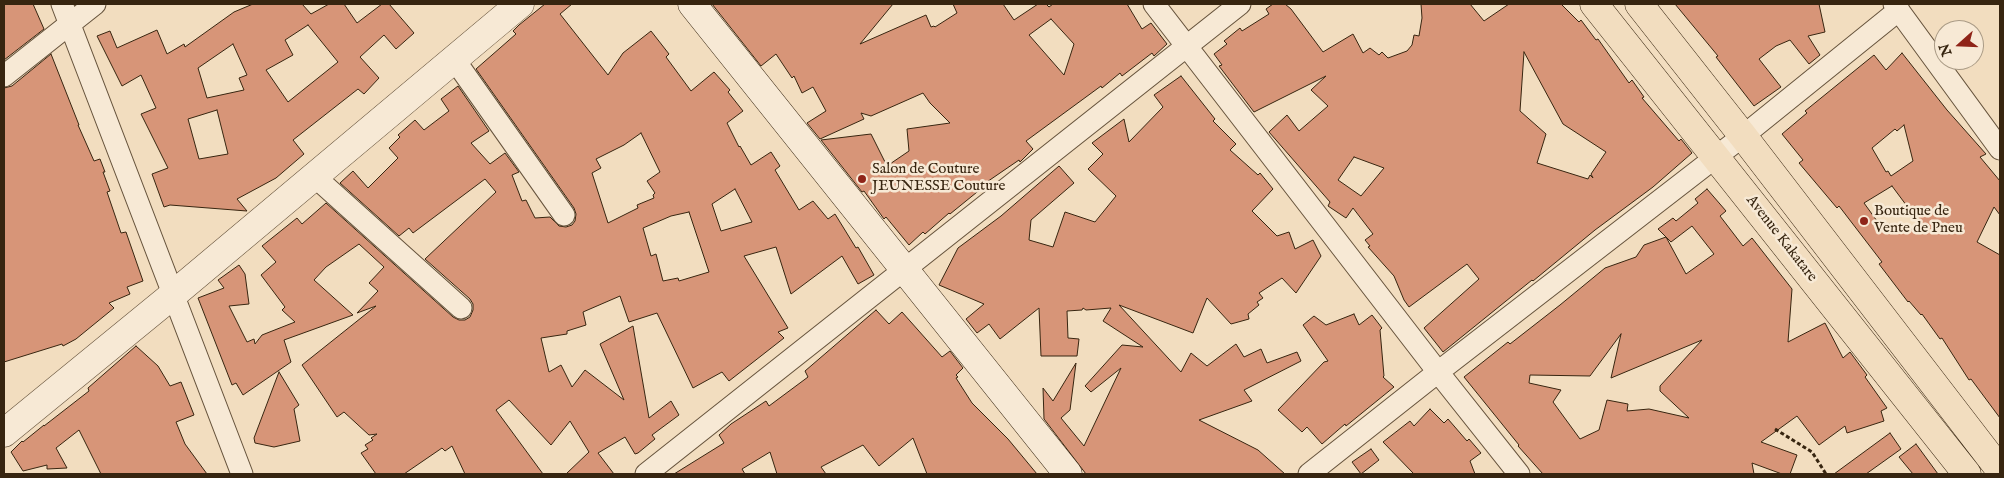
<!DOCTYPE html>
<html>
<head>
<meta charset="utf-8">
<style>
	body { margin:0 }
	#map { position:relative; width:2004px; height:478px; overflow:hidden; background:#f2ddbf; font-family:"IM FELL English",serif }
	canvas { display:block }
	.frame { position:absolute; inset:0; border:5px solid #372510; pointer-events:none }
	.north { position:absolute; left:1934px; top:20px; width:50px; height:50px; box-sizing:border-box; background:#f7e9d5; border:1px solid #aa9b86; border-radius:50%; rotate:250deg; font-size:14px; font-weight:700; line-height:20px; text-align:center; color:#372510 }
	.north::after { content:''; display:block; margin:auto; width:18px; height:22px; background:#8f2418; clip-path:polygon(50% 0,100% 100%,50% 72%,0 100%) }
</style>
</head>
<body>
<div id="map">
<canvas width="2004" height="478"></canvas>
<div class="frame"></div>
<div class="north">N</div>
</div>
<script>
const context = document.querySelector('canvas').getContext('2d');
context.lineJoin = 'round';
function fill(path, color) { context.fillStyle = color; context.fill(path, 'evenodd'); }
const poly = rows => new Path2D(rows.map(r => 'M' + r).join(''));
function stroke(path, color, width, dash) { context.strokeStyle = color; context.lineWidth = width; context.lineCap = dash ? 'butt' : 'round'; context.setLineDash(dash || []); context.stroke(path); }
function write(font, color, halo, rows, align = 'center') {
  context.font = font + ' "IM FELL English",serif'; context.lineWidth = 5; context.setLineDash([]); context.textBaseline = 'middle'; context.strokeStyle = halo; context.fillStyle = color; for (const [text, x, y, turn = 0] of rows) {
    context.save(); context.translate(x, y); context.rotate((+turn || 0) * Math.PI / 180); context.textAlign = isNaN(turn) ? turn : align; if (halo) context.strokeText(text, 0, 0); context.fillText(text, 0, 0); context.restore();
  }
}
const building = poly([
	[4,4,33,4,44,29,4,60,4,4],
	[253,4,302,4,311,14,329,4,344,4,357,23,382,4,389,4,414,33,396,49,384,35,360,57,379,78,364,94,358,89,293,140,304,154,276,178,237,199,247,211,170,205,164,207,152,174,168,168,141,114,156,108,141,75,122,86,97,36,110,31,117,48,157,30,167,54,184,44,185,47,234,12,253,4],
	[308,25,338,62,288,102,266,70,293,55,285,40,308,25],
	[233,44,247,75,239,78,244,90,207,98,198,68,233,44],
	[217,110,228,154,199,159,188,119,217,110],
	[545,4,572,4,560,14,608,75,623,53,651,31,669,54,666,57,691,91,714,72,730,90,728,92,743,111,727,123,739,147,740,146,751,165,771,152,780,166,775,170,799,210,813,201,828,219,835,214,856,248,858,247,874,275,858,284,842,256,791,294,776,247,744,256,788,328,778,332,784,338,729,381,722,372,693,388,657,313,629,322,620,296,583,312,586,325,567,331,567,334,541,338,549,372,561,365,572,387,585,370,624,400,600,344,633,326,649,418,671,401,679,415,652,435,655,439,638,453,635,454,625,437,598,453,614,474,566,474,589,452,570,421,551,445,509,400,496,410,543,474,465,474,452,446,445,451,442,448,404,474,376,474,361,453,368,449,365,445,373,440,371,438,377,434,369,435,344,412,337,417,302,365,376,306,357,313,378,291,369,283,384,267,359,244,326,267,314,280,353,315,284,340,291,362,243,395,236,383,232,385,198,298,224,288,218,280,239,265,245,274,249,304,229,306,247,342,254,339,255,344,262,335,295,322,282,310,285,307,261,275,276,262,262,246,297,218,302,224,326,203,453,317,459,320,465,320,470,317,473,310,473,304,470,299,425,259,496,192,485,179,413,233,409,228,399,236,340,183,353,171,368,188,398,158,389,148,400,137,398,135,415,120,424,130,449,111,441,99,458,86,489,131,471,143,490,164,505,153,519,172,512,175,522,201,526,200,535,218,550,217,559,226,566,227,572,225,575,221,576,214,574,208,476,69,516,34,513,31,519,25,545,4],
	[641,133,660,172,647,181,655,193,653,195,654,198,637,205,638,208,608,223,592,173,601,168,596,159,624,145,641,133],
	[735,189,752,222,721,231,712,204,735,189],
	[689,212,709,272,679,281,678,278,663,281,656,254,651,256,643,228,671,216,689,212],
	[712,4,893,4,860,44,926,15,931,27,934,26,935,27,957,13,953,4,1003,4,1014,20,1038,4,1046,4,1049,7,1053,4,1127,4,1142,29,1151,23,1167,44,1154,56,1152,53,1122,76,1120,73,1102,88,1101,86,1026,141,1033,149,1020,162,1019,160,981,186,982,188,950,214,949,213,925,234,923,232,909,245,886,217,884,219,864,191,862,192,821,140,871,134,887,166,909,151,907,129,950,123,930,103,923,93,871,116,861,113,864,119,820,139,807,123,826,111,813,87,802,93,794,76,792,78,776,54,761,66,712,4],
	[1051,19,1074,44,1064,75,1029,35,1051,19],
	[1273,4,1285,4,1291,9,1323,52,1353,34,1363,53,1370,48,1379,55,1382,52,1388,58,1407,51,1412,45,1414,35,1419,36,1422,18,1421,4,1470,4,1484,21,1509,4,1561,4,1579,22,1581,20,1596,40,1598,39,1629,83,1632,80,1644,97,1642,98,1679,141,1681,139,1692,153,1653,187,1595,230,1533,281,1532,280,1443,352,1424,328,1479,279,1467,264,1409,307,1404,300,1394,276,1368,247,1370,246,1365,240,1373,234,1353,208,1346,218,1328,206,1330,202,1269,132,1287,115,1299,131,1328,106,1311,90,1326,76,1254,112,1219,66,1222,65,1214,54,1227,44,1224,41,1240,28,1242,31,1269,14,1266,9,1273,4],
	[1524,52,1563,124,1606,152,1591,174,1593,178,1590,175,1588,179,1537,163,1546,134,1520,111,1524,52],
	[1354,157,1384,168,1361,196,1338,180,1354,157],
	[1675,4,1819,4,1825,32,1808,36,1820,55,1809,64,1790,40,1776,46,1759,59,1781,87,1754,106,1716,57,1718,56,1675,4],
	[1902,53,1947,110,1986,154,1980,157,2000,181,2000,215,1994,207,1977,242,2000,255,2000,418,1971,379,1969,380,1942,338,1940,339,1922,314,1921,315,1909,301,1908,302,1879,264,1882,262,1839,206,1837,208,1799,163,1803,160,1782,134,1807,113,1805,111,1874,55,1886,70,1902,53],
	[1904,125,1913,161,1891,176,1888,171,1886,172,1872,148,1895,129,1897,131,1904,125],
	[1892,186,1927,233,1877,221,1864,203,1892,186],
	[51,54,79,125,78,125,94,161,100,159,105,172,103,172,110,191,107,192,121,233,126,232,143,281,127,287,130,294,109,303,114,308,76,339,63,346,62,344,4,362,4,88,12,86,51,54],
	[1181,76,1215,119,1213,121,1236,144,1230,150,1258,175,1260,173,1273,189,1252,211,1277,236,1289,232,1295,249,1313,240,1321,256,1296,293,1282,278,1259,293,1263,298,1257,302,1259,305,1248,314,1249,319,1231,324,1207,298,1193,333,1119,305,1181,372,1191,353,1207,366,1236,344,1244,357,1261,349,1267,363,1297,352,1301,361,1244,390,1252,401,1199,420,1258,450,1285,474,1086,474,1044,419,1043,388,1053,401,1076,363,1070,410,1061,418,1084,446,1121,368,1091,392,1085,386,1122,345,1143,347,1103,321,1111,308,1086,310,1083,308,1082,310,1067,311,1068,338,1079,339,1077,356,1041,356,1039,308,1000,339,989,324,977,333,966,319,984,304,939,285,958,248,1001,216,1059,166,1074,183,1031,220,1029,240,1053,247,1065,212,1095,222,1116,196,1088,169,1103,154,1092,143,1124,119,1129,142,1163,107,1154,95,1181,76],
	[1707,189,1726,211,1720,216,1743,246,1752,238,1792,289,1788,342,1825,323,1843,358,1850,352,1867,375,1865,377,1887,408,1881,411,1884,421,1847,433,1845,426,1819,445,1797,416,1761,442,1797,455,1790,474,1782,474,1752,463,1754,474,1543,474,1518,446,1519,445,1464,377,1508,342,1510,344,1560,305,1605,268,1636,257,1644,245,1666,237,1686,274,1714,254,1692,226,1671,242,1658,229,1673,218,1676,221,1698,203,1695,199,1707,189],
	[1621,334,1611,378,1702,340,1660,386,1660,391,1689,418,1649,409,1627,411,1628,404,1607,400,1599,430,1580,439,1553,402,1561,390,1529,383,1530,375,1590,376,1621,334],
	[876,310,889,324,902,312,942,357,950,351,963,368,956,375,958,377,956,378,972,403,1008,439,1037,474,927,474,913,438,879,466,863,445,821,467,826,474,777,474,770,452,742,469,745,474,674,474,724,443,719,435,731,424,766,401,769,406,808,377,805,371,876,310],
	[1354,314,1359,325,1372,315,1382,328,1380,330,1384,376,1383,377,1394,387,1346,426,1345,424,1322,444,1307,427,1302,432,1278,410,1324,362,1328,361,1303,325,1314,316,1326,325,1354,314],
	[136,346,158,366,170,386,181,382,194,415,176,422,185,444,207,474,101,474,79,430,56,448,67,468,47,469,47,465,23,471,11,452,22,441,23,442,44,425,44,426,89,391,88,388,136,346],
	[279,372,299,405,294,409,300,441,274,447,255,443,254,438,279,372],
	[1430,409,1444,423,1448,419,1467,441,1469,439,1481,453,1470,461,1475,474,1414,474,1383,442,1410,421,1414,426,1430,409],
	[1890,433,1901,449,1866,474,1834,474,1890,433],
	[1916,444,1938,474,1913,474,1899,457,1916,444],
	[1371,449,1379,460,1361,474,1352,462,1371,449]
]);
const path = poly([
	[1775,429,1812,452,1826,474]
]);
const minor = poly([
	[62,4,242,474],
	[1154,4,1438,372,1519,474],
	[1894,4,2000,149],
	[454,59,564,215],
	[4,76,95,4],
	[314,176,461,308],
	[646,474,1240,4],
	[1309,474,1438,372,1743,136,1899,10]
]);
const tertiary = poly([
	[4,433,174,294,520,4]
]);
const secondary = poly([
	[692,4,1068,474]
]);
const primary = poly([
	[1594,4,1967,474],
	[1639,4,1743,136,2000,470]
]);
const markers = [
	[862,179,5,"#8f2418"],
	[1864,221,5,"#8f2418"]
];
const poiNames = [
	["Salon de Couture",872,170],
	["JEUNESSE Couture",872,187],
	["Boutique de",1874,212],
	["Vente de Pneu",1874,229]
];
const streetNames = [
	["Avenue Kakatare",1781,239,52]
];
fill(building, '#d79578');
stroke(building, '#372510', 1);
stroke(minor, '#66533c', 23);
stroke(tertiary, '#66533c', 29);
stroke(secondary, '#372510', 29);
stroke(primary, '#372510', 29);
stroke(path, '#372510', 3, [4, 2.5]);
stroke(minor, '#f7e9d5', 21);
stroke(tertiary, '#f7e9d5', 28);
stroke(secondary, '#f7e9d5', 28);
stroke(primary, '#f2ddbf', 28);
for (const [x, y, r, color] of markers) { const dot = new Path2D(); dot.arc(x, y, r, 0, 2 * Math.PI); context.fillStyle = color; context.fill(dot); stroke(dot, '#f7e9d5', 2); }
write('15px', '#372510', '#f7e9d5', poiNames, 'left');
write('15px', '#372510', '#f7e9d5', streetNames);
</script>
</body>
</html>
